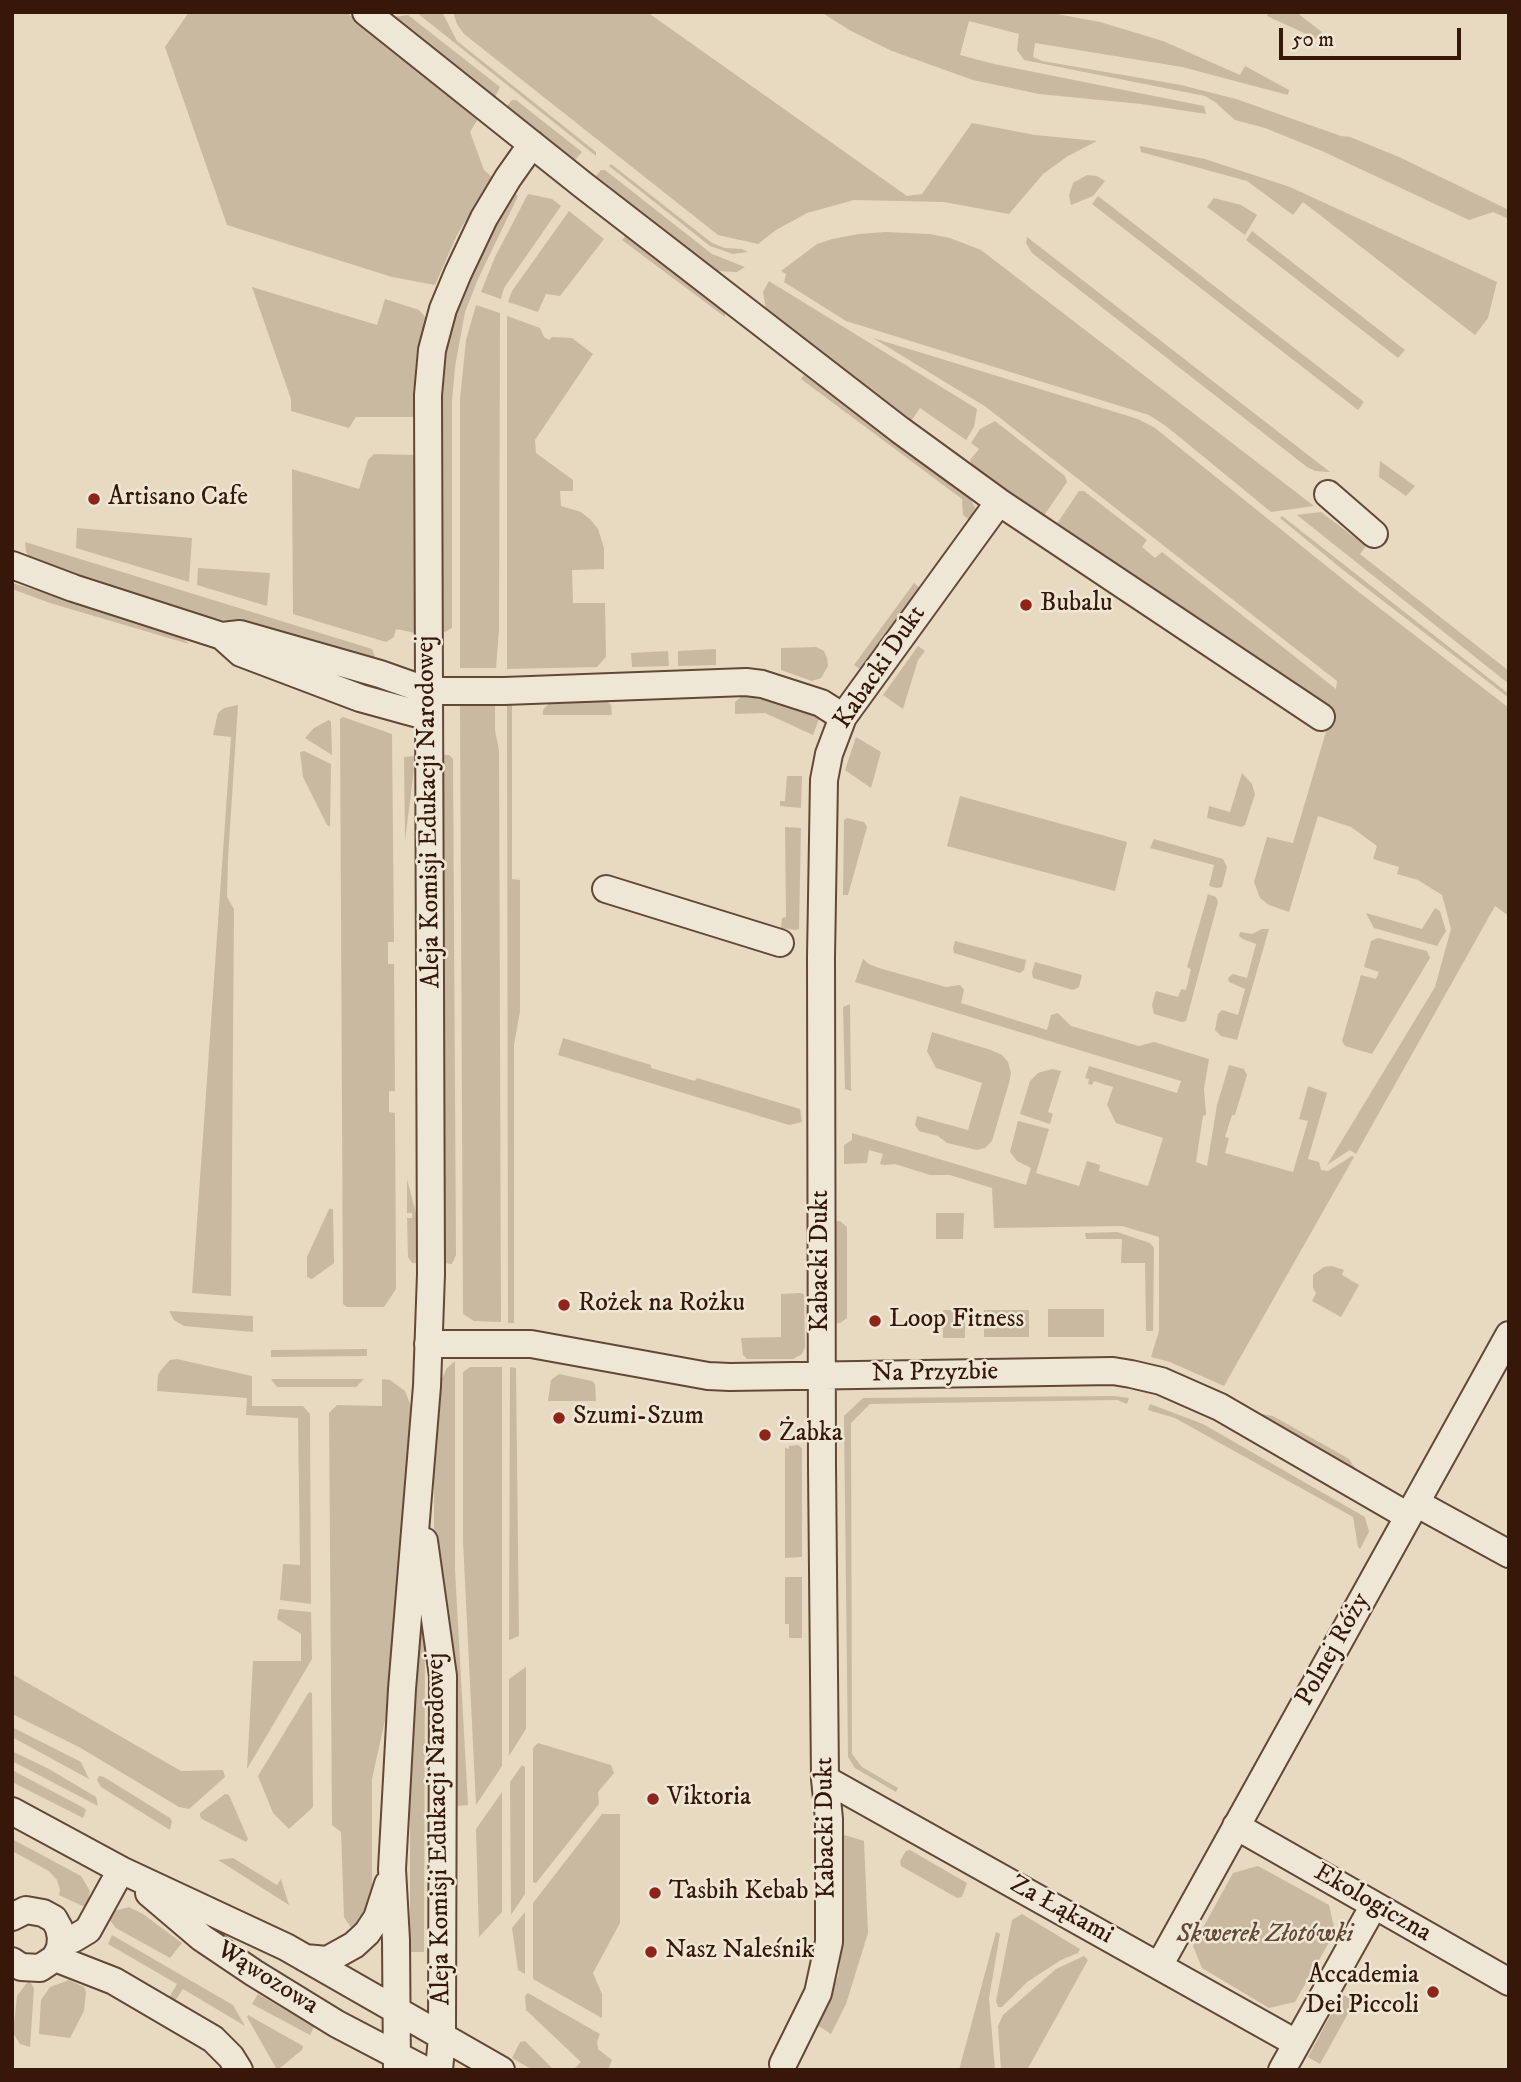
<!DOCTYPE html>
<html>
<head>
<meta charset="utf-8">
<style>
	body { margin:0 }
	#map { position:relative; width:1521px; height:2082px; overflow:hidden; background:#e7dac0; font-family:"IM FELL DW Pica",serif }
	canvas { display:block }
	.frame { position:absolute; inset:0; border:14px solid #371708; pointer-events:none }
	.scale { position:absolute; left:1279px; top:28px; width:182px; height:32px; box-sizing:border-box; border:4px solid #371708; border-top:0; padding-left:9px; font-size:21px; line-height:24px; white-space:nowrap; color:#371708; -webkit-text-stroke:5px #efe7d6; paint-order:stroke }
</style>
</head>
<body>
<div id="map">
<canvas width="1521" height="2082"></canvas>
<div class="frame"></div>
<div class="scale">50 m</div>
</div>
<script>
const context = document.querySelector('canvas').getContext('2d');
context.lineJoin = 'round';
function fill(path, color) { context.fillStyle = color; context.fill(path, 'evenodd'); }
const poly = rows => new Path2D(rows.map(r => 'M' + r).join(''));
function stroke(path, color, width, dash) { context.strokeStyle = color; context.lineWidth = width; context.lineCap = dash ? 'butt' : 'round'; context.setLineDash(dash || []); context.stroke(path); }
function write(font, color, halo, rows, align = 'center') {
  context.font = font + ' "IM FELL DW Pica",serif'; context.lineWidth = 5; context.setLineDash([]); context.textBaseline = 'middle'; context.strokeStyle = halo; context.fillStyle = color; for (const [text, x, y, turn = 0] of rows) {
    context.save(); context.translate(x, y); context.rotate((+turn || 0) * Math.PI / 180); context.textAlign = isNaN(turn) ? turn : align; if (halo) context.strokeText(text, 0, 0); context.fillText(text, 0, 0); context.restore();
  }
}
const green = poly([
	[189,12,346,12,479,117,470,132,484,170,492,177,457,235,435,285,392,277,227,225,165,47],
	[416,12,442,12,457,41,596,152,596,156],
	[453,12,647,12,907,196,922,194,972,123,1035,135,1097,141,1068,156,1043,174,1009,214,944,202,854,200,807,213,776,230,758,244,718,235,464,34,457,24],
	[821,12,1046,12,1100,22,1163,41,1240,75,1245,66,1289,90,1288,95,1182,67,1035,43,1033,57,1042,61,1181,85,1236,99,1341,136,1350,137,1399,157,1509,210,1509,219,1493,212,1469,220,1322,151,1265,128,1235,120,1215,102,1205,96,1024,60,1017,50,1019,34,969,21,960,55,994,64,1204,106,1206,114,1141,104,1039,94,973,80,892,51,851,31],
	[1269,12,1296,12,1322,32,1317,39,1267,16],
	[408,15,500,87,495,97,393,17],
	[512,100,516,100,582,152,575,160,507,106],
	[1140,146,1205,159,1290,187,1497,282,1488,318,1475,335,1303,202,1293,215,1247,181,1141,152],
	[611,164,712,243,725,248,742,249,748,252,733,254,710,246,609,166],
	[601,170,605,170,712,254,745,267,737,272,716,271,596,176],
	[1087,175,1097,176,1105,181,1093,196,1071,205,1069,195,1073,183],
	[513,191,518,196,478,279,465,312,455,367,452,402,452,628,445,632,441,630,440,404,446,346,452,320,467,274],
	[528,194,552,199,561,206,504,288,501,299,481,292,495,257],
	[1098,196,1364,402,1358,410,1092,204],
	[1214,198,1241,205,1257,215,1245,235,1207,207],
	[569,211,604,239,560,296,546,294,538,312,508,302,512,291],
	[1252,231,1405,350,1398,358,1246,240],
	[885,232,929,234,950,238,981,250,1314,506,1271,512,1166,426,1149,415,846,321,784,282,786,274,781,271,817,244,832,239,859,234],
	[626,235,725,313,725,317,622,240],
	[1027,237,1330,472,1315,471,1307,467,1032,253,1026,243],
	[769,281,977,409,974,427,966,440,920,408,910,423,766,310,763,292],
	[252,287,377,325,385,299,419,310,426,318,416,359,414,417,356,417,349,428,291,411,291,399],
	[476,305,500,313,499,630,496,668,460,668,460,399,466,340],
	[507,316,540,328,544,337,549,340,552,337,572,338,593,354,535,440,536,453,573,480,573,491,560,491,561,506,581,512,591,520,598,529,604,548,604,569,572,570,573,603,605,603,606,657,597,667,507,669],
	[873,338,1138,419,1155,428,1360,593,1509,708,1509,916,1495,906,1356,1154,1350,1150,1327,1165,1435,987,1451,929,1442,895,1418,880,1397,874,1399,867,1373,859,1377,846,1351,827,1318,816,1289,912,1269,905,1260,898,1254,882,1267,837,1293,843,1333,708,1056,525,1079,491,1084,491,1147,540,1142,547,1155,558,1162,552,1336,689,1337,681,986,407],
	[804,375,969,497,976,509,972,522,963,515,962,499,801,379],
	[995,421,1065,476,1067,482,1043,517,974,469,970,460,979,449,971,443,980,429],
	[374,454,414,455,415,633,396,629,394,637,386,642,293,614,292,469,359,489,368,460],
	[1380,461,1415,486,1406,496,1379,477],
	[1321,512,1366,546,1360,554,1509,671,1509,684,1297,515],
	[1282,516,1509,694,1509,698,1343,570,1280,518],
	[77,528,192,538,189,582,76,548],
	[25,542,372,649,376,660,315,642,177,609,76,578,32,560,26,552],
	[198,568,270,573,267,606,197,585],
	[12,583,139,621,183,638,189,644,50,603,12,589],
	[914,583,922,590,863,671,854,665],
	[918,646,925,651,918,660,903,709,883,695],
	[816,647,824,651,827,658,828,666,821,678,812,681,781,670,781,648],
	[716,649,716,665,678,666,678,651],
	[668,651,669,666,632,667,631,653],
	[743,695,805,710,818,715,819,719,813,735,765,713,735,714,735,702],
	[552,700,606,700,611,705,612,715,543,715,543,710],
	[495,702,495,730,499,750,501,1322,474,1321,463,1314,460,706],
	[507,702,512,702,512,879,520,880,520,1011,514,1045,514,1323,508,1323],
	[238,705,228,858,227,897,234,909,231,1296,192,1293,231,737,213,735,218,713,224,708],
	[343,717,392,734,394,942,388,942,388,964,394,964,395,1091,389,1091,389,1112,395,1113,396,1289,384,1307,347,1307,343,1304,340,719],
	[329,720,331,722,332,755,305,738,314,728],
	[856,737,881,752,871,788,845,770],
	[304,751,331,764,330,827,327,825,303,777,300,752],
	[442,755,449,755,453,759,456,1255,452,1264,443,1263],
	[415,756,415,761,405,841,404,757],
	[1242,773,1252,784,1255,794,1245,825,1241,827,1207,818,1209,806,1230,812],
	[787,776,802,776,801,808,780,806,780,801,785,801],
	[960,796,1127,842,1115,891,947,846],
	[847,818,864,822,867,827,848,895,843,895,844,820],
	[785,827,801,828,799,929,796,930,781,928,782,918,786,917],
	[1154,839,1223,859,1227,867,1222,887,1217,888,1209,886,1214,865,1150,848],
	[1208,894,1216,897,1218,902,1186,1021,1182,1022,1154,1014,1152,1005,1156,991,1178,997,1181,989,1186,990,1191,969,1187,967],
	[1435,908,1440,911,1446,931,1437,946,1374,928,1366,913,1422,929],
	[1262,929,1269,929,1237,1040,1221,1036,1215,1030,1218,1014,1222,1010,1238,1015,1245,989,1229,982,1228,978,1233,974,1247,978,1256,944,1243,939,1239,936,1240,932,1252,934],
	[1378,938,1427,951,1430,958,1372,1054,1345,1046,1342,1041,1361,975,1376,979,1379,972,1364,967,1371,941],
	[955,941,1026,960,1024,970,1020,973,954,953,953,948],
	[863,959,869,964,879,968,946,987,960,985,964,990,961,1003,1047,1030,1051,1015,1058,1013,1071,1026,1139,1046,1154,1042,1209,1059,1204,1089,1206,1115,1203,1116,1196,1162,1207,1166,1217,1105,1229,1065,1244,1069,1247,1075,1235,1115,1232,1115,1225,1137,1229,1138,1225,1153,1293,1172,1308,1121,1299,1119,1308,1086,1327,1093,1308,1159,1319,1162,1321,1170,1328,1171,1352,1156,1354,1157,1224,1386,1170,1362,1151,1357,1159,1331,1159,1237,1122,1226,994,1228,992,1188,950,1175,930,1175,895,1164,884,1165,880,1164,883,1154,869,1150,867,1163,844,1164,844,1145,852,1140,852,1133,1026,1185,1031,1168,1017,1161,1010,1152,1018,1121,1049,1129,1036,1173,1079,1186,1087,1161,1100,1165,1099,1171,1148,1186,1163,1138,1116,1123,1107,1105,1113,1087,1094,1081,1092,1085,1088,1084,1089,1079,1085,1078,1089,1066,1177,1093,1181,1081,855,982],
	[1035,962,1082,975,1079,987,1073,990,1033,978,1032,972],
	[850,1004,851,1089,852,1091,845,1089,843,1007],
	[932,1032,991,1050,1002,1055,1008,1062,1011,1073,1009,1083,992,1141,985,1148,977,1150,947,1143,938,1136,919,1131,915,1125,917,1116,968,1130,982,1083,936,1068,927,1051],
	[563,1038,651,1065,651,1068,695,1081,697,1078,800,1109,802,1122,789,1125,558,1055],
	[1052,1069,1061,1071,1048,1112,1053,1114,1050,1124,1020,1114,1030,1081,1038,1073],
	[407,1179,419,1225,418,1263,412,1263,408,1257,407,1218,412,1218,412,1213,407,1213],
	[329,1209,333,1209,334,1263,312,1279,307,1277,307,1257],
	[936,1213,964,1213,963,1239,936,1239],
	[833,1221,840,1221,847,1227,847,1318,840,1323,835,1323],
	[1117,1232,1150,1243,1154,1248,1153,1331,1146,1331,1145,1263,1121,1263,1122,1239,1086,1239,1085,1233],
	[1332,1266,1344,1270,1342,1275,1359,1285,1341,1317,1312,1301,1316,1293,1313,1288,1313,1275,1324,1267],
	[800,1293,804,1294,805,1347,802,1354,793,1359,747,1359,743,1355,741,1338,781,1337,781,1294],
	[1048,1309,1104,1309,1104,1337,1048,1337],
	[943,1310,965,1310,965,1338,943,1338],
	[984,1310,1029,1310,1029,1337,984,1337],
	[169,1311,253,1316,253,1332,184,1326,174,1320],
	[367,1349,367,1356,271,1357,271,1350],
	[177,1359,252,1376,252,1406,303,1406,310,1414,311,1604,280,1600,283,1564,300,1565,298,1418,246,1415,247,1398,157,1391,158,1375,161,1370,170,1360],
	[455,1361,455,1570,468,1805,458,1806,450,1763,443,1618,434,1532,434,1462,442,1378,447,1368],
	[470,1367,502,1367,502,1766,476,1805,463,1541,463,1372],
	[510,1367,516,1368,519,1636,509,1640],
	[559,1374,592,1381,595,1384,596,1401,548,1401,551,1380],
	[271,1379,364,1379,356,1387,277,1387],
	[382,1379,390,1380,405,1391,412,1409,388,1707,372,1779,372,1894,370,1905,354,1932,344,1917,341,1832,332,1825,329,1413,337,1405,382,1406],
	[1114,1396,1129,1398,1127,1404,1117,1400,870,1404,851,1423,852,1754,862,1767,898,1788,896,1792,855,1768,848,1757,844,1416,863,1398],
	[1150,1404,1203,1424,1365,1517,1369,1532,1360,1549,1358,1547,1353,1517,1175,1418,1148,1410],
	[1250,1412,1273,1416,1349,1459,1360,1475],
	[798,1445,802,1448,802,1557,785,1558,785,1448,789,1449,789,1446],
	[785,1577,802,1577,802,1638,789,1638,789,1624,785,1624],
	[279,1609,311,1612,312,1659,247,1769,253,1661,301,1661,301,1634,277,1619],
	[421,1631,424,1631,425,1635,424,1952,410,1952,410,1803,419,1634],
	[526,1667,526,1729,509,1756,509,1679],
	[12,1674,181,1771,223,1770,225,1777,189,1809,179,1807,79,1747,12,1714],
	[309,1692,312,1693,313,1807,289,1829,273,1813,258,1776],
	[12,1727,81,1762,89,1779,12,1737],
	[538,1743,611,1765,614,1773,598,1792,599,1804,536,1883,533,1882,533,1748],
	[12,1751,49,1769,96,1797,98,1806,12,1761],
	[522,1765,525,1767,525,1894,511,1915,510,1782],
	[12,1770,84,1808,86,1810,83,1818,12,1782],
	[99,1776,104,1777,170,1818,172,1821,170,1830,101,1787,97,1780],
	[502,1792,502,1912,479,1937,476,1829],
	[225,1794,229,1795,248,1839,246,1842,202,1819,200,1816,200,1813],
	[602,1814,620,1814,620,1923,593,1973,602,1994,602,2018,533,1979,533,1903],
	[841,1834,864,1841,868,1933,846,2004,831,2034,817,2025,828,2005,838,1976,843,1939,838,1836],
	[12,1839,81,1876,90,1891,87,1908,59,1895,60,1890,57,1880,49,1871,12,1851],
	[910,1850,967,1883,962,1897,957,1898,901,1866,900,1861,906,1851],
	[233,1858,277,1885,281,1879,289,1905,218,1860],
	[1258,1866,1329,1905,1335,1932,1295,2002,1269,2008,1202,1968,1193,1946,1233,1873],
	[129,1907,143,1914,182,1943,170,1958,116,1928,108,1918,114,1911],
	[525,1912,525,1974,518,1970,512,1928],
	[1022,1914,1080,1949,1078,1953,1061,1960,1027,1982,1002,2007,998,2007,996,2001,1012,1920],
	[996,1932,1000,1934,989,1998,995,2070,959,2070],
	[112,1935,233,2005,245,2026,183,1989,173,2004,167,2001,177,1984,108,1944],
	[1084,1956,1088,1960,1027,2070,1001,2070,998,2026,1003,2015,1056,1969],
	[29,1980,34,1988,30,2047,20,2044,13,2033,17,1996],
	[69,1980,84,1987,86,1992,84,2011,70,2038,39,2034,41,2000,50,1987],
	[528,1993,600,2034,597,2042,598,2049,612,2060,608,2070,573,2070,581,2062,526,2010,525,1996],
	[258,1994,314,2027,310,2035,252,2004],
	[1342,1994,1355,2001,1320,2064,1308,2057],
	[248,2015,303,2046,302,2050,280,2068,276,2068,247,2017],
	[525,2041,554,2070,533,2070,512,2058,520,2042]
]);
const minor = poly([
	[366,12,583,185,900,430,999,502,1321,717],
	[1328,494,1374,534],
	[12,565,73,588,222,636,241,653,360,698,429,717],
	[222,636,240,634,380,674,428,691,504,691,746,682,762,684,821,703,843,717],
	[606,889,780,943],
	[428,1344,531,1344,708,1376,730,1377,1113,1371,1131,1374,1161,1381,1220,1407,1408,1516],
	[1416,1503,1509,1554],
	[424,1541,443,1676,442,2037,439,2070],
	[825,1779,1296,2043],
	[12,1811,121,1870,286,1947,501,2070],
	[1236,1826,1509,1982],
	[149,1893,202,1938,254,1973,337,2024,425,2070],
	[12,1917,26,1910,43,1913,54,1919,59,1928,61,1938,60,1948,55,1958,40,1968,21,1967,12,1961],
	[61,1938,73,1939,88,1930,121,1870],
	[55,1958,114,1981,213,2039,231,2057,239,2070],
	[305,1958,327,1960,354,1945,367,1933,377,1918,388,1884],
	[1159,1966,1509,1335],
	[783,2064,818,1993,829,1942,829,1819,825,1779,822,1466,821,957,824,780,829,754,843,717,999,502],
	[397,2070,396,1940,392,1869,402,1689,427,1386,431,1274,428,395,432,350,443,309,458,273,484,218,508,178,532,144],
	[1282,2070,1374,1905]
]);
const markers = [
	[94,499,7,"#8f2418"],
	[1026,605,7,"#8f2418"],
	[564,1305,7,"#8f2418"],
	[875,1321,7,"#8f2418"],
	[559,1418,7,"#8f2418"],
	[765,1435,7,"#8f2418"],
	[653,1799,7,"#8f2418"],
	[655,1893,7,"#8f2418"],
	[651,1952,7,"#8f2418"],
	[1433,1992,7,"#8f2418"]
];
const poiNames = [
	["Artisano Cafe",108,499],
	["Bubalu",1040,605],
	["Rożek na Rożku",578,1305],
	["Loop Fitness",889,1321],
	["Szumi-Szum",573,1418],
	["Żabka",779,1435],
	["Viktoria",667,1799],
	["Tasbih Kebab",669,1893],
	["Nasz Naleśnik",665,1952],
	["Accademia",1419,1977,"right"],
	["Dei Piccoli",1419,2007,"right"]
];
const streetNames = [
	["Kabacki Dukt",881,668,-56],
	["Aleja Komisji Edukacji Narodowej",430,812,-91],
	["Kabacki Dukt",822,1261,-90],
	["Na Przyzbie",935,1374,-1],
	["Polnej Róży",1334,1650,-61],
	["Kabacki Dukt",827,1828,-91],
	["Aleja Komisji Edukacji Narodowej",440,1829,-91],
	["Ekologiczna",1372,1904,30],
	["Za Łąkami",1061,1911,29],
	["Wąwozowa",267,1979,32]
];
const parkNames = [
	["Skwerek Złotówki",1265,1936]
];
fill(green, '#c9b9a1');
stroke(minor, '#634836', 30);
stroke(minor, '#efe7d6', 26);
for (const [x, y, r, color] of markers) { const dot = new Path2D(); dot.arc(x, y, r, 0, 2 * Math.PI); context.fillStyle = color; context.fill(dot); stroke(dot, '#efe7d6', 2.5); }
write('26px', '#371708', '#efe7d6', poiNames, 'left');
write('26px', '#371708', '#efe7d6', streetNames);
write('italic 26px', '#634836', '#efe7d6', parkNames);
</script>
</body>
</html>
